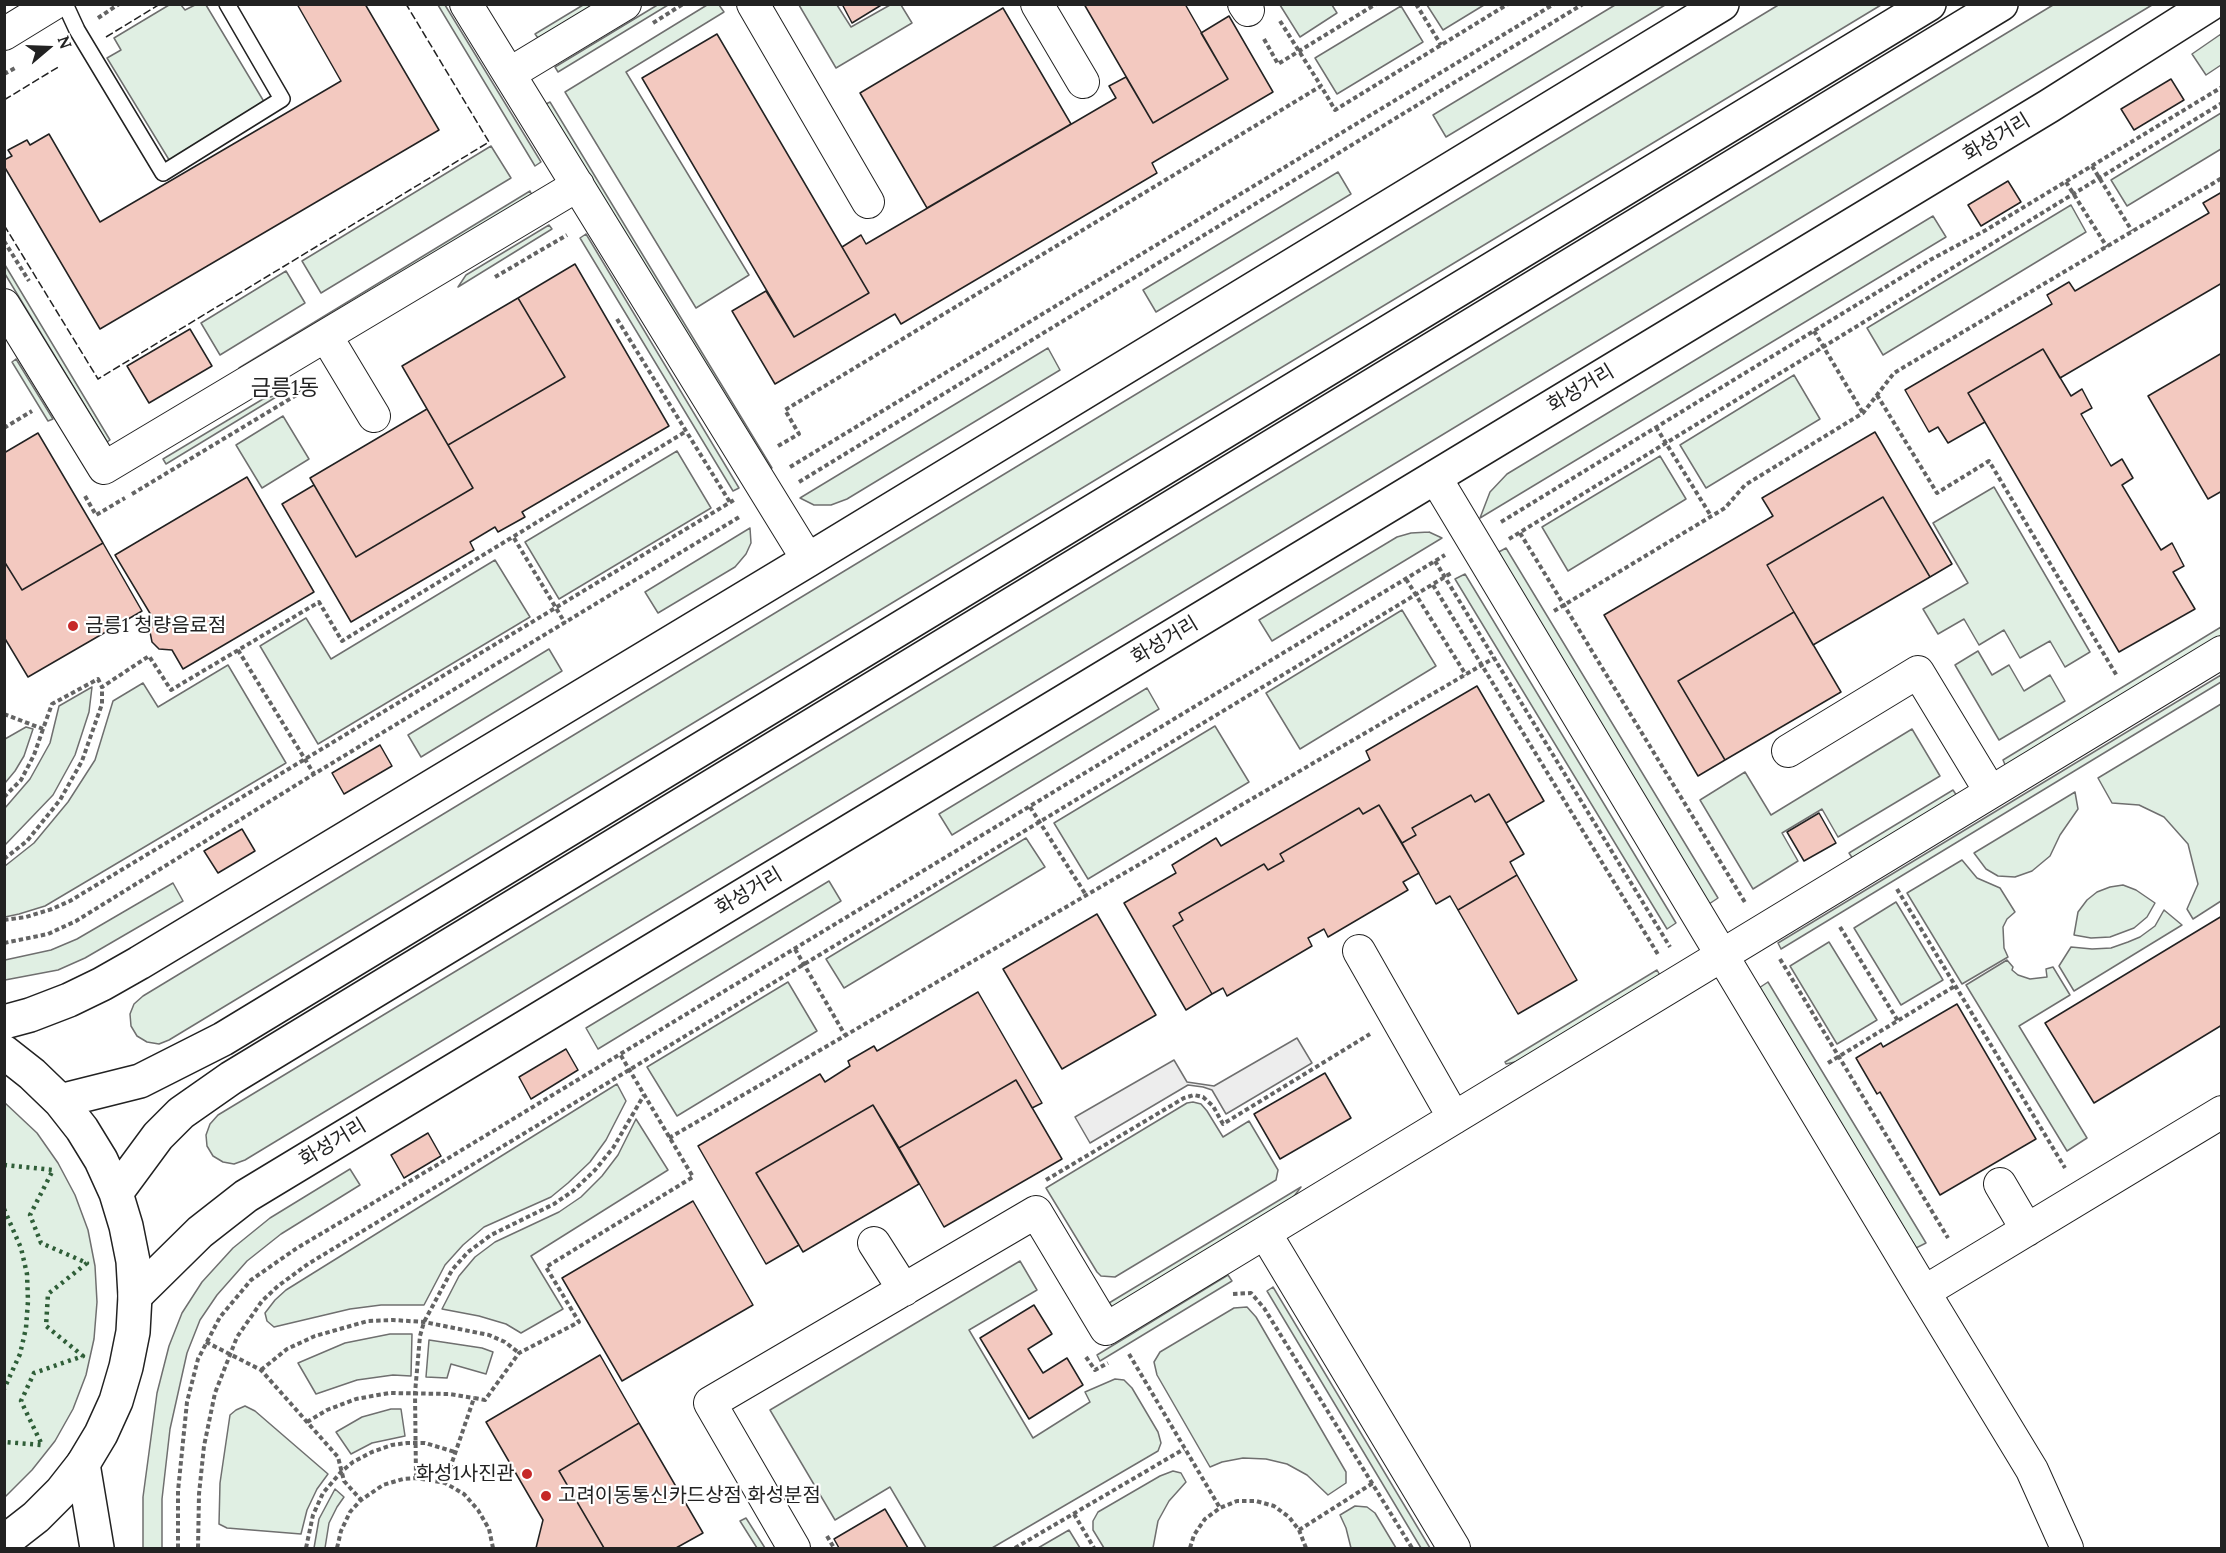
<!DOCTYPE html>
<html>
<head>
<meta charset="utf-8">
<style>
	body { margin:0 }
	#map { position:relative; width:2226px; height:1553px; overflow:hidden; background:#fff; font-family:Lora,serif }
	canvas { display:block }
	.frame { position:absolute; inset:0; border:6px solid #222; pointer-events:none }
	.north { position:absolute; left:18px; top:18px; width:60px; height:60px; -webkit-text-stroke:4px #fff; paint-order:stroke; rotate:71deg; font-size:16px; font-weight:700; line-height:24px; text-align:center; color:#222 }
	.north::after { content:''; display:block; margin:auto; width:21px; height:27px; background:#222; clip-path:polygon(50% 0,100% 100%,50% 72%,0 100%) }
</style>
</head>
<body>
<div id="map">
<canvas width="2226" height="1553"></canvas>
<div class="frame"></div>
<div class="north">N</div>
</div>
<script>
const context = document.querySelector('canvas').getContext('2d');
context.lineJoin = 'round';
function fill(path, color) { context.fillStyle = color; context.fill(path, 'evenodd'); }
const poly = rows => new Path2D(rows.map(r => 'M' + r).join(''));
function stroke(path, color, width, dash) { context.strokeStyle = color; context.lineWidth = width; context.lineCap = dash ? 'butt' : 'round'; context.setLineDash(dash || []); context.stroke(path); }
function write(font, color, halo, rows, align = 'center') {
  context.font = font + ' Lora,"Noto Sans KR",serif'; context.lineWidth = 4.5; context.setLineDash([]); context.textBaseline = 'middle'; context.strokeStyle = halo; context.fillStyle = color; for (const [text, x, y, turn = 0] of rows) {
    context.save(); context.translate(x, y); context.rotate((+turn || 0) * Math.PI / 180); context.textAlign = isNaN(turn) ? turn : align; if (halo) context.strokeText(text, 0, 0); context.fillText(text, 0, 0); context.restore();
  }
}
const green = poly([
	[659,4,668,5,558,72,555,67,659,4],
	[1780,4,1881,5,169,1040,159,1044,147,1042,137,1036,131,1026,130,1014,134,1004,143,996,1780,4],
	[169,5,181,5,185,10,195,5,206,5,266,105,171,163,107,58,121,50,114,38,169,5],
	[438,5,445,5,541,162,535,166,438,5],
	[583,5,594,5,538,38,535,34,583,5],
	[707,5,719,5,724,12,626,72,749,275,696,308,565,92,707,5],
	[799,5,837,5,851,27,890,5,901,5,912,23,836,68,799,5],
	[1280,5,1332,5,1337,13,1300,37,1280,5],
	[1427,5,1484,5,1443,30,1427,5],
	[1615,5,1665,5,1446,137,1433,115,1615,5],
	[2053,5,2152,5,245,1160,234,1164,223,1162,213,1156,207,1146,206,1135,210,1124,218,1115,2053,5],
	[1401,6,1423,42,1337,94,1315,58,1401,6],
	[2221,34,2221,65,2206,75,2192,54,2221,34],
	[550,102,772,468,768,471,546,104,550,102],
	[2221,113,2221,149,2127,206,2111,180,2221,113],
	[491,146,511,178,321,293,302,261,491,146],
	[1338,172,1351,194,1156,312,1143,290,1338,172],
	[530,191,532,195,242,371,239,368,530,191],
	[2071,205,2086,232,1883,355,1867,328,2071,205],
	[1933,216,1946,237,1480,518,1490,492,1507,474,1933,216],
	[549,225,552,229,458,287,466,275,549,225],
	[586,234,739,488,733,491,580,238,586,234],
	[5,265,110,440,107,442,5,274,5,265],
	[286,271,305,303,220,355,201,323,286,271],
	[1048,348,1060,370,847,499,831,505,814,505,800,498,1048,348],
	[16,359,53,419,48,421,12,362,16,359],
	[1794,375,1820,419,1706,488,1680,445,1794,375],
	[281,394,166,464,163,459,263,399,281,394],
	[283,416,309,459,262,488,236,445,283,416],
	[677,451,711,508,559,599,525,542,677,451],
	[1660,456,1686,499,1568,571,1542,527,1660,456],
	[1994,487,2090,652,2065,667,2050,641,2020,658,2004,630,1979,645,1964,619,1938,634,1923,609,1968,583,1933,523,1994,487],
	[750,528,751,543,746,554,735,567,658,613,645,592,750,528],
	[1429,532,1442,538,1272,641,1259,620,1397,537,1411,533,1429,532],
	[1506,548,1718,898,1709,904,1497,553,1506,548],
	[495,560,530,617,318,744,260,646,306,618,331,659,495,560],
	[1465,574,1676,923,1667,929,1455,579,1465,574],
	[1402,610,1436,666,1300,749,1266,693,1402,610],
	[2221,627,2221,636,2006,767,2003,760,2221,627],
	[549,649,562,671,421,757,408,735,549,649],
	[1978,651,1992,675,2009,665,2024,691,2050,675,2065,701,1999,740,1955,665,1978,651],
	[228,665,286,763,45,906,19,914,5,917,5,866,34,843,68,802,95,760,113,701,143,683,158,707,228,665],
	[2221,675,2221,682,1781,949,1778,943,2221,675],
	[92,687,89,712,75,755,53,795,5,845,5,808,30,779,50,743,59,706,92,687],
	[1147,688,1159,709,952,835,939,814,1147,688],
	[2221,704,2221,901,2193,919,2187,909,2198,884,2188,844,2164,817,2139,805,2112,803,2098,778,2221,704],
	[1215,726,1249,782,1088,879,1054,823,1215,726],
	[26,727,33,729,24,756,15,771,5,783,5,739,26,727],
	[1912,729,1940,776,1838,837,1822,809,1782,833,1798,861,1753,889,1700,800,1745,772,1771,815,1912,729],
	[1953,790,1957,796,1853,859,1849,853,1953,790],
	[2075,792,2078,809,2060,835,2050,856,2032,871,2015,877,1998,876,1986,869,1974,853,2075,792],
	[1026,838,1045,867,844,988,826,959,1026,838],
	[1962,860,1977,878,2000,888,2015,912,2007,919,2003,927,2004,948,2008,957,1962,984,1907,893,1962,860],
	[829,881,841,901,598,1049,586,1028,829,881],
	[173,883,183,901,85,958,58,970,5,980,5,960,51,950,77,939,173,883],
	[2123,885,2136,890,2155,903,2147,917,2134,928,2110,937,2091,938,2074,935,2078,912,2087,900,2097,892,2110,887,2123,885],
	[1896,902,1943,980,1901,1005,1854,928,1896,902],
	[2164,910,2182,925,2074,991,2059,966,2071,947,2092,949,2111,948,2128,942,2140,937,2155,926,2164,910],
	[1829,942,1877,1020,1837,1044,1790,966,1829,942],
	[2007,960,2013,967,2012,970,2018,975,2030,979,2047,977,2046,969,2053,967,2070,995,2019,1026,2087,1138,2067,1151,1966,985,2007,960],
	[1657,970,1661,977,1524,1060,1506,1064,1505,1062,1657,970],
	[788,982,817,1031,677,1116,647,1067,788,982],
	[1768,982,1926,1243,1916,1248,1759,988,1768,982],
	[617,1084,626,1101,606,1140,590,1162,568,1183,551,1197,484,1227,463,1245,445,1265,424,1305,381,1305,350,1309,274,1327,267,1321,265,1313,275,1300,286,1290,617,1084],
	[4,1102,37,1133,58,1163,75,1195,88,1230,95,1266,97,1302,94,1339,86,1375,73,1409,55,1441,32,1470,5,1497,4,1102],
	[1193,1102,1201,1104,1207,1111,1223,1137,1249,1121,1278,1170,1276,1180,1115,1277,1101,1276,1097,1272,1046,1188,1187,1103,1193,1102],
	[636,1119,668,1170,531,1256,563,1309,521,1333,506,1324,479,1316,442,1309,459,1276,475,1257,495,1242,559,1212,581,1197,602,1176,618,1155,636,1119],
	[350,1169,360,1185,281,1234,247,1261,217,1295,200,1320,187,1353,170,1429,162,1499,162,1548,143,1548,143,1497,157,1393,169,1346,182,1313,202,1282,233,1248,270,1218,350,1169],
	[1301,1187,1292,1199,1113,1308,1109,1303,1301,1187],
	[1020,1261,1037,1290,969,1330,1033,1438,1090,1402,1085,1392,1115,1379,1124,1380,1132,1388,1158,1432,1161,1443,1158,1451,992,1548,926,1548,890,1487,835,1520,770,1410,1020,1261],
	[1228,1275,1232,1281,1100,1361,1097,1355,1228,1275],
	[1273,1287,1430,1548,1421,1548,1267,1291,1273,1287],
	[1247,1307,1256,1317,1346,1472,1346,1483,1328,1495,1307,1475,1287,1464,1266,1459,1243,1458,1222,1462,1210,1467,1157,1375,1154,1362,1160,1352,1234,1308,1247,1307],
	[390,1334,412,1334,411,1376,393,1375,357,1380,316,1394,298,1363,345,1343,390,1334],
	[429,1340,482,1348,493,1352,486,1374,451,1364,447,1378,426,1377,429,1340],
	[245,1406,255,1411,328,1474,317,1489,307,1510,301,1534,227,1528,219,1524,220,1483,230,1415,236,1410,245,1406],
	[391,1409,401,1409,405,1436,372,1443,351,1454,336,1432,362,1417,391,1409],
	[1173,1471,1181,1473,1186,1482,1169,1501,1158,1521,1153,1548,1104,1548,1093,1530,1093,1521,1098,1512,1160,1476,1173,1471],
	[335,1489,344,1497,337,1507,329,1523,325,1548,314,1548,319,1519,335,1489],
	[1355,1506,1367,1507,1375,1513,1396,1548,1351,1548,1346,1528,1340,1515,1355,1506],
	[746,1518,765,1548,757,1548,740,1521,746,1518],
	[1069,1530,1080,1548,1038,1548,1069,1530]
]);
const parking = poly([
	[1297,1038,1312,1063,1226,1114,1212,1090,1203,1087,1188,1085,1090,1143,1075,1117,1174,1060,1187,1082,1214,1086,1297,1038]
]);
const building = poly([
	[297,4,365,4,439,130,100,329,4,166,4,160,12,156,8,150,27,140,30,145,49,134,100,222,341,81,297,4],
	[842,4,883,4,852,23,842,4],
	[1084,4,1185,4,1228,79,1153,123,1084,4],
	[1003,8,1071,124,927,208,860,93,1003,8],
	[1229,16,1273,92,1152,163,1157,173,901,324,895,314,775,384,732,311,766,291,794,337,869,293,842,247,861,235,866,244,1116,98,1109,86,1126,77,1153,123,1228,79,1201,33,1229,16],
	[717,34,869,293,794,337,642,78,717,34],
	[2171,79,2184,100,2134,130,2121,109,2171,79],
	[2008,181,2021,202,1981,226,1968,205,2008,181],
	[2222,192,2222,283,2060,378,2043,349,1968,393,1985,422,1948,443,1938,427,1929,432,1905,390,2052,304,2047,295,2069,282,2075,291,2209,213,2203,203,2222,192],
	[575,264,669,426,522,512,525,517,498,532,495,527,470,542,474,550,351,622,282,504,314,485,356,557,473,488,448,445,565,377,518,298,575,264],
	[518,298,565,377,448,445,402,366,518,298],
	[190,329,212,366,149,403,127,366,190,329],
	[2043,349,2071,396,2082,389,2092,408,2081,414,2111,466,2122,459,2133,478,2122,485,2161,550,2172,543,2184,566,2173,572,2195,609,2119,652,1968,393,2043,349],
	[2222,353,2222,491,2208,499,2148,396,2222,353],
	[427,409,473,488,356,557,310,478,427,409],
	[1875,432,1952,564,1930,577,1883,497,1767,565,1794,612,1678,681,1725,760,1698,776,1604,615,1773,516,1762,498,1875,432],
	[38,433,103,543,22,590,4,561,4,453,38,433],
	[247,477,314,592,183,669,172,650,159,649,152,642,150,632,154,620,115,555,247,477],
	[1883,497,1930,577,1813,645,1767,565,1883,497],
	[103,543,142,611,28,677,4,637,4,561,22,590,103,543],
	[1794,612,1841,692,1725,760,1678,681,1794,612],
	[1477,686,1544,801,1506,823,1489,794,1475,802,1471,795,1412,828,1416,835,1402,843,1379,805,1363,814,1359,808,1280,854,1284,861,1268,870,1264,864,1179,913,1183,920,1173,926,1212,994,1186,1010,1124,903,1176,873,1172,865,1216,838,1221,846,1370,760,1366,751,1477,686],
	[380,745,392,766,344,794,332,773,380,745],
	[1489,794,1524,854,1510,862,1517,875,1458,910,1450,896,1436,904,1402,843,1416,835,1412,828,1471,795,1475,802,1489,794],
	[1379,805,1419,873,1403,882,1408,890,1328,937,1324,929,1308,938,1312,946,1227,996,1223,988,1212,994,1173,926,1183,920,1179,913,1264,864,1268,870,1284,861,1280,854,1359,808,1363,814,1379,805],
	[1819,813,1836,843,1804,861,1787,832,1819,813],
	[242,829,255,851,218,873,204,851,242,829],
	[1517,875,1577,980,1518,1014,1458,910,1517,875],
	[1097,914,1156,1015,1062,1069,1003,969,1097,914],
	[2222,916,2222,1025,2094,1103,2045,1023,2222,916],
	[978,992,1042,1103,1032,1108,1016,1080,899,1148,873,1105,756,1173,799,1245,766,1264,698,1146,820,1074,825,1082,850,1066,848,1061,874,1046,877,1051,978,992],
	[1957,1004,2036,1139,1940,1195,1880,1092,1877,1094,1856,1058,1881,1043,1883,1047,1957,1004],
	[566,1049,578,1070,531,1099,519,1077,566,1049],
	[1325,1073,1351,1118,1280,1159,1254,1114,1325,1073],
	[1016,1080,1062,1159,944,1227,899,1148,1016,1080],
	[873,1105,919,1184,803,1252,756,1173,873,1105],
	[428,1133,441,1156,404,1178,391,1155,428,1133],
	[693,1201,753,1305,622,1381,562,1278,693,1201],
	[1034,1305,1052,1334,1028,1349,1043,1373,1067,1358,1083,1385,1029,1419,980,1338,1034,1305],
	[600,1355,639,1423,559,1471,604,1548,536,1548,543,1520,486,1422,600,1355],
	[639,1423,703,1533,676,1548,604,1548,559,1471,639,1423],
	[885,1509,908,1548,839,1548,834,1539,885,1509]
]);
const path = poly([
	[1416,4,1441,45],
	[98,18,119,4],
	[1280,21,1321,86],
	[653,23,683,4],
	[1264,39,1278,64,1376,4],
	[4,74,17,67],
	[2092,166,2132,231],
	[2066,182,2107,247],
	[4,241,29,281],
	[495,277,567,235],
	[617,319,731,504],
	[1814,331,1863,413],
	[1877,395,1937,493,1989,461,2117,676],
	[1656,427,1711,516],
	[4,428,32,411],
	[778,446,799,434,785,410,1321,86,1335,110,1508,4],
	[790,467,1554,4],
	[799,482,1583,4],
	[132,494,313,385],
	[85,496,96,515,125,498],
	[1501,522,1930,260,1986,230,2222,87],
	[1520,533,1746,904],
	[514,538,565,623],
	[1509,539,2222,103],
	[1435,561,1670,947],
	[1406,579,1466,675],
	[1433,585,1659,956],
	[1554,611,1725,508,1745,485,1863,413,1894,373,2222,178],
	[238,650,314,774],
	[4,714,43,729,52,704,98,679,102,687,149,656,171,690,319,602,342,641,685,432],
	[4,797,21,780,34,755,43,729],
	[1030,807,1086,895],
	[4,859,27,841,60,800,82,761,102,704,102,687],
	[1897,889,2065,1168],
	[4,920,26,917,52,909,70,901,734,500],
	[1840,927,1898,1021],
	[4,943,48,934,76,921,314,774,741,516],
	[795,949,845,1035],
	[1780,959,1948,1238],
	[1828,1063,1955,986],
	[669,1138,1494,658],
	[1046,1180,1184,1098,1194,1095,1203,1097,1213,1106,1223,1124,1370,1034],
	[1233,1294,1251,1293,1264,1308,1412,1548],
	[206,1342,261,1370,338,1457,344,1481,361,1500],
	[1129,1354,1220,1508],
	[1086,1357,1095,1370,1108,1363],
	[261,1370,287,1349,315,1336,368,1321,393,1320,424,1322,489,1335,505,1342,519,1353],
	[307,1422,327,1410,356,1399,389,1393,449,1394,474,1398],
	[416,1478,415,1393,420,1336,424,1322,452,1270,468,1252,491,1235,554,1204,573,1191,595,1170,613,1148,644,1095],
	[445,1483,474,1398,485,1400,519,1353,579,1322,546,1267,693,1177,620,1054],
	[1074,1514,1094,1548],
	[1299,1530,1373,1483],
	[827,1536,834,1548],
	[178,1548,178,1491,187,1402,198,1359,220,1317,251,1280,297,1248,432,1168,1445,555],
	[198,1548,199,1494,204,1446,215,1393,237,1337,262,1301,278,1286,308,1264,1453,572],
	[306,1548,313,1515,323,1493,341,1472,353,1462,372,1452,392,1445,407,1443,425,1443,455,1452],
	[337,1548,341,1531,350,1512,361,1500,383,1485,403,1479,416,1478,445,1483,464,1494,478,1510,489,1529,493,1548],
	[1015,1548,1184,1449],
	[1190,1548,1194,1535,1205,1519,1220,1508,1237,1501,1256,1501,1274,1506,1289,1517,1299,1530,1306,1548]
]);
const lane = poly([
	[65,4,77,30,163,173,282,99,227,4]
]);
const street = poly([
	[466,4,808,560],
	[753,4,868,202],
	[1037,4,1083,82],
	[1244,4,1248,10],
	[4,34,53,4],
	[509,74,625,4],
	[4,305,104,468,578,185],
	[326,336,374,416],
	[1435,477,1924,1292,2222,1112],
	[1788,751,1918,672,1990,791],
	[1359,951,1454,1118],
	[2000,1184,2027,1230],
	[1265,1233,1454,1548],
	[874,1243,904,1290],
	[1924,1292,2032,1470,2067,1548],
	[794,1548,710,1403,1036,1212,1106,1329,2222,652]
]);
const primary = poly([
	[4,1022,30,1015,69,1000,102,984,139,963,808,560,1722,4],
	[135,1296,200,1232,246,1196,2049,106,2210,4],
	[83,1464,97,1548]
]);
const highway = poly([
	[4,1052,32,1074,60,1101,82,1129,101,1160,116,1193,126,1226,133,1261,135,1296,133,1332,126,1367,116,1401,101,1434,83,1464,61,1492,36,1517,4,1542],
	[60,1101,140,1081,223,1039,1929,4],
	[116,1193,158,1136,181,1113,231,1078,2001,4]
]);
const hedge = poly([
	[4,1165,53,1170,30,1215,41,1243,87,1263,48,1294,46,1326,83,1356,34,1373,21,1401,42,1445,4,1442],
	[4,1209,21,1248,27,1274,28,1301,26,1328,20,1354,4,1389]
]);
const fence = poly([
	[106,37,160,4],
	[4,100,60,66],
	[4,225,98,379,489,142,406,4]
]);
const markers = [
	[73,626,6,"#c62828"],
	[527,1474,6,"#c62828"],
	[546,1496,6,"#c62828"]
];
const streetNames = [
	["화성거리",1997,138,-31],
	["화성거리",1581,389,-31],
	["화성거리",1165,641,-31],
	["화성거리",749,892,-31],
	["화성거리",333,1143,-31]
];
const poiNames = [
	["금릉1 청량음료점",85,626],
	["화성1사진관",515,1474,"right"],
	["고려이동통신카드상점 화성분점",558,1496]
];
const quarterNames = [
	["금릉1동",285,389]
];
fill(green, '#e0efe3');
stroke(green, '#6f6f6f', 1.5);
fill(parking, '#ededed');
stroke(parking, '#6f6f6f', 1.5);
fill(building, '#f3c9c0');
stroke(building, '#222', 1.5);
stroke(lane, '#222', 18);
stroke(street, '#222', 34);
stroke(primary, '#222', 36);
stroke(highway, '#222', 36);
stroke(path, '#646464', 4, [4.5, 3]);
stroke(lane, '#fff', 15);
stroke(street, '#fff', 32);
stroke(primary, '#fff', 33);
stroke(highway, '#fff', 33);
stroke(hedge, '#2f5e38', 4.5, [3, 4.5]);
stroke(fence, '#222', 1.5, [8, 3]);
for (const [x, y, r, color] of markers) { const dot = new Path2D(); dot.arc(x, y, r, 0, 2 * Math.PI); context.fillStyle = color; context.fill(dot); stroke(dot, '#fff', 2); }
write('20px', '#222', '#fff', streetNames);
write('20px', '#222', '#fff', poiNames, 'left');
write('22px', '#222', '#fff', quarterNames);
</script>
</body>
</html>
